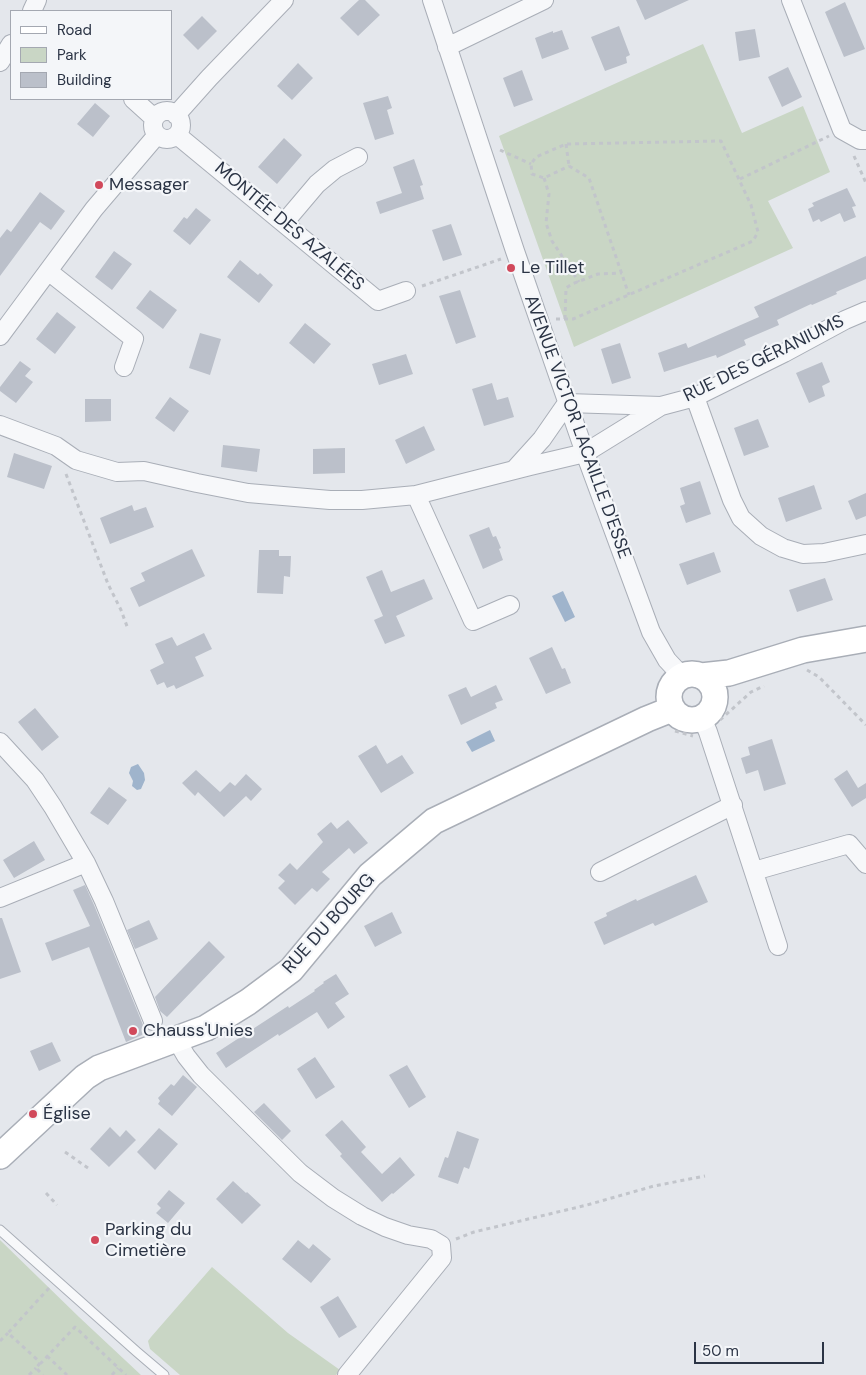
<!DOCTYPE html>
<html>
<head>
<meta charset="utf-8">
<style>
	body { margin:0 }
	#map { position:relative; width:866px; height:1375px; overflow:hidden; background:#e4e7ec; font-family:"DM Sans",sans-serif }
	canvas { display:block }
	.legend { position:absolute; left:10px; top:10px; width:162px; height:90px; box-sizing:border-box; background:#f4f6f9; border:1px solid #a4a8b1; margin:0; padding:6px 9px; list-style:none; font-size:15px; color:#2b3445 }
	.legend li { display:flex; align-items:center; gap:10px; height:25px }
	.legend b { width:25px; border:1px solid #a4a8b1 }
	.scale { position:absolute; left:694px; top:1342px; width:130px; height:22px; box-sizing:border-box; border:2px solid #2b3445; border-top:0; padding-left:6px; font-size:15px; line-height:18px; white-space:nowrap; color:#2b3445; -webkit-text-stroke:4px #f4f6f9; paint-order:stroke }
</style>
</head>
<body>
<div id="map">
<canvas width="866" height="1375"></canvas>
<ul class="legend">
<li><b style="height:6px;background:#fff"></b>Road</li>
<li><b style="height:14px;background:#c9d6c5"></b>Park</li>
<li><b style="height:14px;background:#bbc0ca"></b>Building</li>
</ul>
<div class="scale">50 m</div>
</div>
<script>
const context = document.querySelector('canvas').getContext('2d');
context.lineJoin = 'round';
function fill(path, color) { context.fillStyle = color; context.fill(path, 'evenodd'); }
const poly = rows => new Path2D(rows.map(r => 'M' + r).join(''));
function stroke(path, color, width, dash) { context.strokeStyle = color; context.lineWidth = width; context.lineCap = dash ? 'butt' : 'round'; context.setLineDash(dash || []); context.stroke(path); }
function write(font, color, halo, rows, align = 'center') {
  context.font = font + ' "DM Sans",sans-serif'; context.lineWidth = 4.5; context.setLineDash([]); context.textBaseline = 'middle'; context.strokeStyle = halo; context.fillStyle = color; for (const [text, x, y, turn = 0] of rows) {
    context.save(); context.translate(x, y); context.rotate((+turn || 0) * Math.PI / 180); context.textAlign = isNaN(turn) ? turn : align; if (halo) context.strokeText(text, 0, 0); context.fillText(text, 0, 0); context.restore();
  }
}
const green = poly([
	[703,44,742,133,803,106,830,172,768,201,793,248,574,347,507,158,499,136],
	[0,1240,79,1317,141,1375,0,1375],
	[212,1267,288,1333,340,1370,336,1375,180,1375,150,1349,148,1341,151,1337]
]);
const water = poly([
	[563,591,575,617,565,622,552,596],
	[490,730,495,741,472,752,466,742],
	[138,764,144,773,145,780,141,789,137,790,132,786,133,781,129,773,131,767]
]);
const building = poly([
	[359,0,365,0,380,15,358,36,340,18],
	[636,0,689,0,645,20],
	[845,2,865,49,844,57,825,12],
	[202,16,217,31,198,50,183,35],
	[619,26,630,55,626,57,627,63,605,71,591,37],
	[755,29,760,57,739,61,735,32],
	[562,30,569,49,542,59,535,38,553,31,553,33],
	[298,63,313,78,292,100,277,86],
	[788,67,802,97,782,107,768,77],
	[522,70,533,100,514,107,503,78],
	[388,96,392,108,387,110,394,134,375,140,363,103],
	[95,103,110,116,93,137,77,124],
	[284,138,302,155,277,184,258,167],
	[414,159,423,185,420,186,424,199,380,214,376,202,402,193,393,167],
	[847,188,856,206,852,207,856,217,844,222,840,213,821,222,819,219,813,222,808,209,814,206,812,203],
	[40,192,65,211,51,230,40,222,0,276,0,238,7,229,11,232],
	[196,208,211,220,190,245,173,231,184,217,187,219],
	[451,224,462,255,443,261,432,230],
	[114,251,132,264,112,290,95,277],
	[866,256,866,279,836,292,837,294,812,305,811,304,777,320,779,325,744,340,746,345,717,358,716,355,664,372,658,353,686,343,688,348,759,317,754,307],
	[240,260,258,275,260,273,273,285,259,303,227,277],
	[150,290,177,310,163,329,136,308],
	[460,290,476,337,456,344,439,296],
	[57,312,76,327,55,354,36,339],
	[305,323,331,344,314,364,289,343],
	[200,333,221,339,210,375,189,368],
	[620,343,631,378,612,384,601,349],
	[406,354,413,374,379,385,372,364],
	[20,361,31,369,25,376,33,382,16,403,0,391,0,387],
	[822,362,830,382,822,386,825,396,809,403,796,373],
	[492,383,497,400,508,397,514,417,484,426,472,389],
	[170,397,189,411,174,432,155,418],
	[85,399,111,399,111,421,85,422],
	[758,419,769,447,744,456,734,428],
	[424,426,435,450,406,464,395,440],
	[223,445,260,449,257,472,221,467],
	[345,448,345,473,313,474,313,449],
	[14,453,52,466,44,489,7,477],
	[700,481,711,514,686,523,680,506,685,504,680,488],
	[814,485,822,509,786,522,778,498],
	[866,493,866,516,856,520,848,501],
	[132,505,134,511,146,507,154,527,110,544,100,518],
	[489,527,493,537,496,536,501,548,499,549,503,560,483,569,469,535],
	[192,549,205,576,139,607,130,588,145,581,141,573],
	[259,550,279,550,279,556,291,556,290,577,284,576,283,594,257,593],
	[714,552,721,572,687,585,679,564],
	[382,570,391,592,424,579,433,599,396,616,405,636,385,644,374,620,383,616,366,577],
	[825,578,833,600,797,612,789,590],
	[204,633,212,649,195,657,204,676,176,689,174,685,167,688,164,682,157,685,150,670,164,663,155,644,172,637,177,646],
	[552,647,562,669,565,668,571,683,546,694,529,658],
	[496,685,503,700,495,703,497,708,461,725,448,695,466,687,471,697],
	[35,708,59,737,42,751,18,722],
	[772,739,786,784,764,791,758,770,746,774,741,758,750,755,748,747],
	[376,745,387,764,402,755,414,773,381,793,358,756],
	[196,770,220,792,230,782,235,786,246,774,262,789,251,801,246,796,224,817,198,792,195,796,182,783],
	[847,770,858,788,866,783,866,798,852,807,834,779],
	[109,787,127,800,108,825,90,813],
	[348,820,368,843,354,854,349,848,322,872,330,879,317,892,312,888,295,905,278,888,285,881,278,875,290,863,297,870,323,842,317,834,331,822,337,829],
	[34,841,45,860,14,878,3,860],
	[696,875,708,902,655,926,653,923,604,945,594,922,607,916,606,913,636,899,637,901],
	[85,885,94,905,143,1025,146,1029,142,1035,126,1042,89,947,52,961,45,943,90,926,73,890],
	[392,912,402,933,375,947,364,926],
	[0,918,2,918,21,972,0,979],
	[149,920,158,939,135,949,127,930],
	[209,941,225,957,167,1017,160,1011,155,997],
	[336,974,349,994,335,1003,345,1017,328,1029,317,1012,279,1036,278,1034,226,1068,216,1053,288,1006,289,1008,315,991,314,990,324,983,323,982],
	[52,1042,61,1061,39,1071,30,1051],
	[315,1057,335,1087,316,1099,297,1069],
	[407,1065,426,1097,409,1108,389,1075],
	[183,1075,197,1087,172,1116,158,1104,160,1101,158,1098,171,1084,174,1086],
	[264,1103,291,1131,282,1140,254,1112],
	[342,1120,366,1147,361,1152,382,1174,400,1157,415,1175,393,1194,392,1193,382,1202,340,1156,342,1154,325,1135],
	[110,1127,120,1137,126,1130,136,1140,109,1167,90,1149],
	[159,1128,178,1144,155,1170,137,1152],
	[457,1131,479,1139,469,1169,464,1167,458,1184,438,1177,445,1157,448,1158],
	[233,1181,246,1193,247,1192,261,1205,242,1224,216,1199],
	[169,1190,185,1203,168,1223,156,1213,161,1208,157,1204],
	[298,1240,309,1249,313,1244,331,1259,311,1283,282,1259],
	[338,1296,357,1327,339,1338,320,1307]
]);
const path = poly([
	[566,144,569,166],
	[500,150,531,164],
	[854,156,866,183],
	[569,166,589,178,629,295],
	[544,178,549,194,546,223,552,241,579,282],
	[740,179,829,136],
	[422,286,501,259],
	[556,319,573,319,753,241,758,232,751,205,721,141,566,144,536,157,531,164,532,174,544,178,569,166],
	[565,319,566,288,572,284,598,274,622,273],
	[66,474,108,584,121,610,128,629],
	[807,670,819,677,866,725],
	[720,720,751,692,764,686],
	[675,731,693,736],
	[65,1152,88,1168],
	[46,1193,57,1205],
	[456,1239,474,1232,587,1205,654,1186,705,1176],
	[49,1288,8,1333,41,1363,75,1327,126,1375],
	[0,1341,8,1333],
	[47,1356,67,1375],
	[40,1363,36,1368,43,1375],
	[29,1375,36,1368],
	[112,1375,118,1368]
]);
const lane = poly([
	[0,1230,137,1352,164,1375]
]);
const street = poly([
	[432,0,515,251,585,453,651,632,667,660,682,676],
	[791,0,842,130,860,140,866,140],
	[32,11,37,0],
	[447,47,544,0],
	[0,62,11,44],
	[133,99,154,118],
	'153 125a14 14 0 1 1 28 0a14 14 0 1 1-28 0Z',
	[176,115,209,78,284,0],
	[177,135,378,301,406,291],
	[284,223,317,184,335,169,358,157],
	[48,271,134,339,124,367],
	[0,336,94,209,157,135],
	[695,397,732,500,741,518,761,536,783,548,803,554,824,553,866,544],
	[567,403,661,406],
	[0,425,56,446,76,460,117,472,144,471,197,483,248,493,330,500,362,500,416,495,530,466,585,453,661,406,695,397,784,353,845,320,866,311],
	[514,470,542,439,567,403],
	[416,495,473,621,510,605],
	[702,718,708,732,778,946],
	[0,742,35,780,53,807,86,863,104,901,153,1021],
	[754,871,849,844,866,864],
	[600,872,733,805],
	[0,898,86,863],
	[176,1039,186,1056,201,1075,300,1173,333,1198,362,1216,385,1227,408,1235,431,1239,441,1245,442,1258,347,1375]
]);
const secondary = poly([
	'669 697a23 23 0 1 1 46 0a23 23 0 1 1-46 0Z',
	[701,676,729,673,803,650,866,639],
	[0,1156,85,1077,99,1068,206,1028,248,1002,291,970,370,875,434,821,647,719,672,709]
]);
const markers = [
	[99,185,5,"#d1495b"],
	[511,268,5,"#d1495b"],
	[133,1031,5,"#d1495b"],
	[33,1114,5,"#d1495b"],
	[95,1240,5,"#d1495b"]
];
const poiNames = [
	["Messager",109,185],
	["Le Tillet",521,268],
	["Chauss'Unies",143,1031],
	["Église",43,1114],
	["Parking du",105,1230],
	["Cimetière",105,1251]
];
const streetNames = [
	["MONTÉE DES AZALÉES",289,227,40],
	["RUE DES GÉRANIUMS",764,359,-26],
	["AVENUE VICTOR LACAILLE D'ESSE",577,427,70],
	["RUE DU BOURG",329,924,-48]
];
fill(green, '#c9d6c5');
fill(water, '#9fb4cc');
fill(building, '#bbc0ca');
stroke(lane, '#a9aeb7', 11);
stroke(street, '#a9aeb7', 20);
stroke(secondary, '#a9aeb7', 28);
stroke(path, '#c2c5cb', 3, [4, 4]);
stroke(lane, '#f7f8fa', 9);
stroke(street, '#f7f8fa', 18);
stroke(secondary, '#fff', 25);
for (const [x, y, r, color] of markers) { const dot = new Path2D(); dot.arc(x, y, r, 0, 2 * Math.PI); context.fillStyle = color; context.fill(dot); stroke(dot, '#f4f6f9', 2); }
write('18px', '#2b3445', '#f4f6f9', poiNames, 'left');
write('18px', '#2b3445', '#f4f6f9', streetNames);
</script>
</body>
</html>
